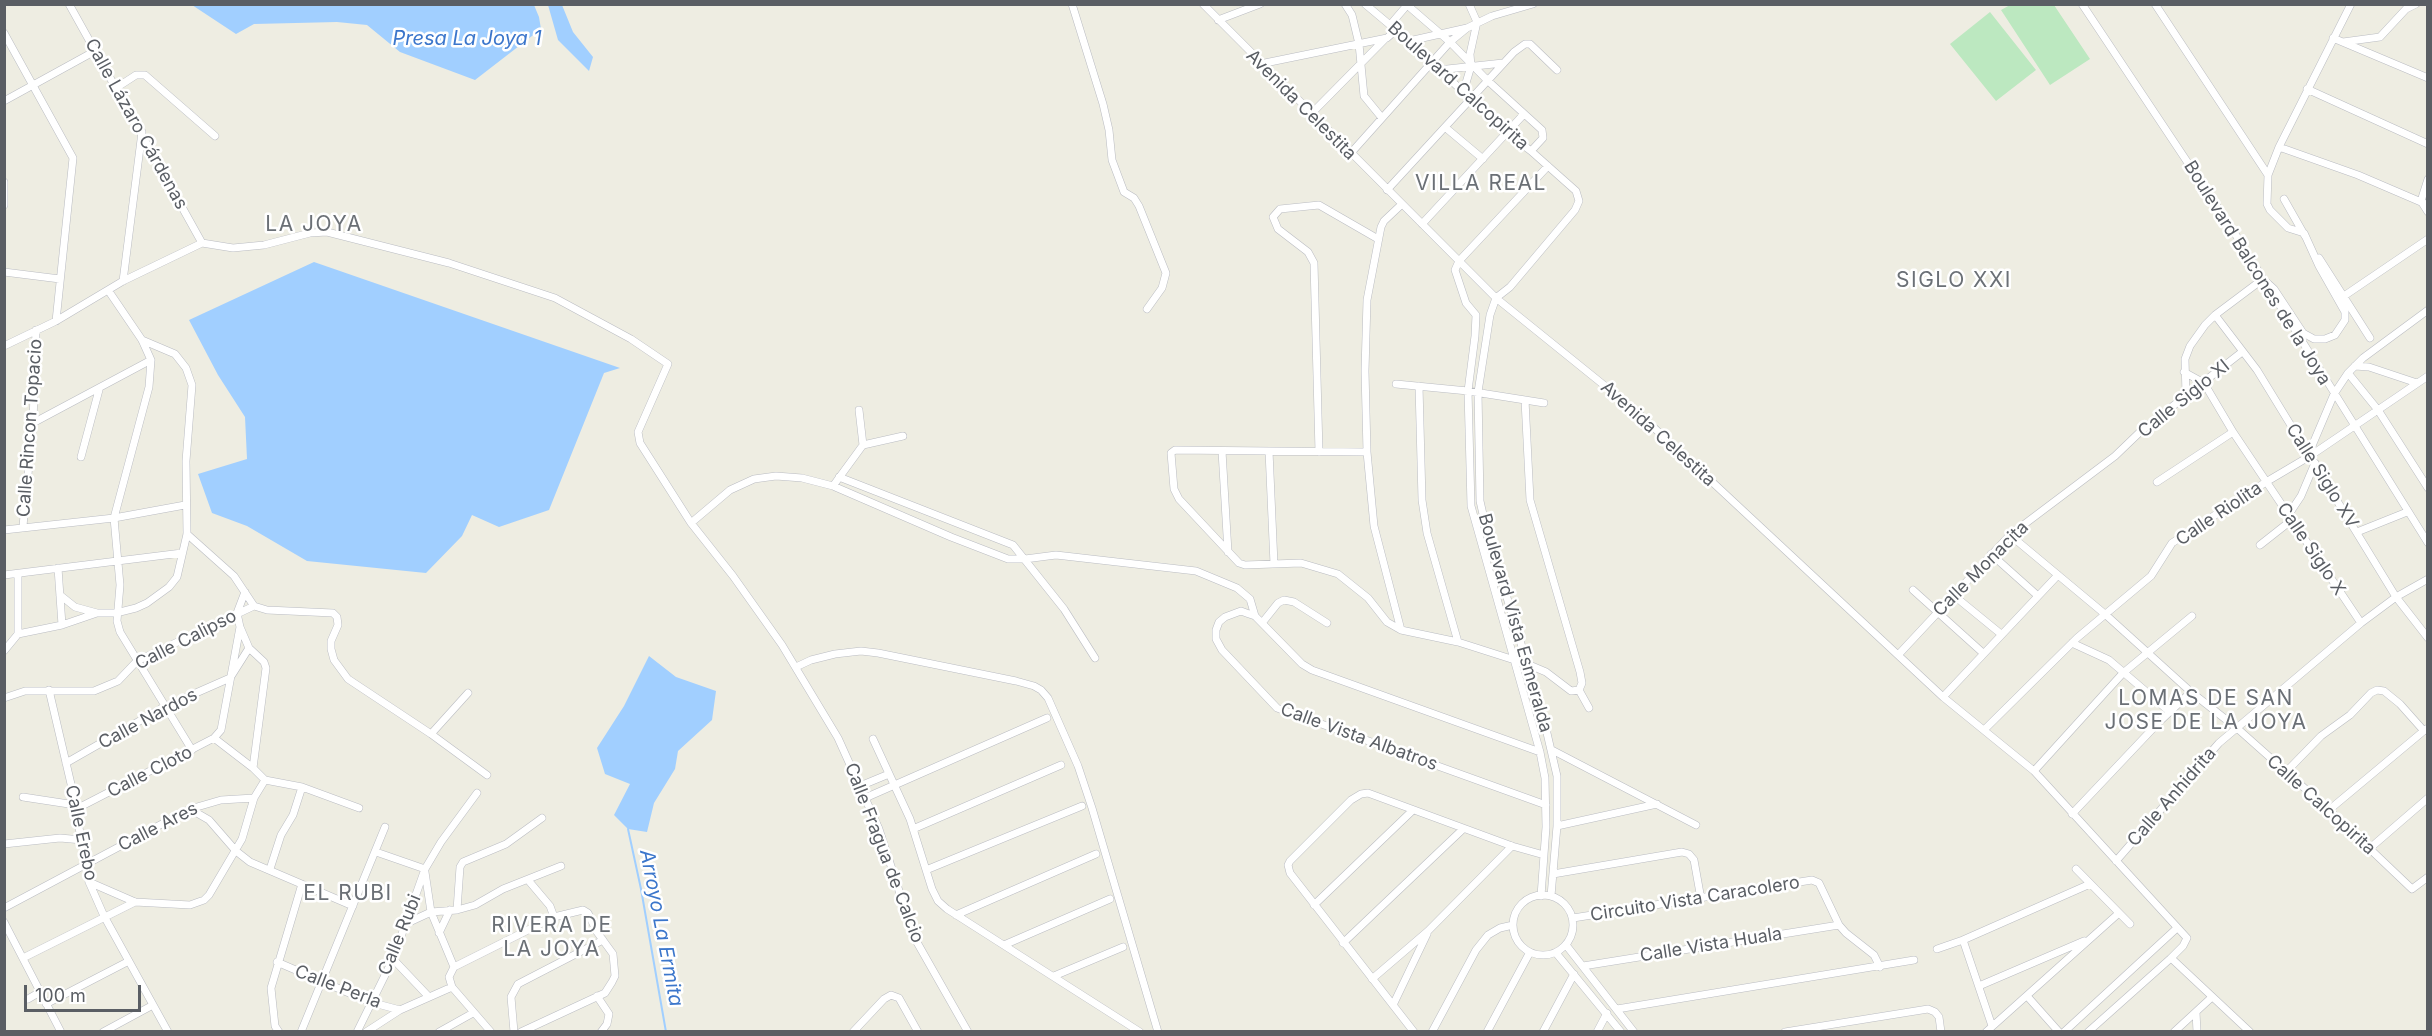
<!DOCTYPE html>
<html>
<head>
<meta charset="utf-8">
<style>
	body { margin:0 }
	#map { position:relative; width:2432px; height:1036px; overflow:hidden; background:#eeede2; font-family:Inter,sans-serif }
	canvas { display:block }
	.frame { position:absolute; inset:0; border:6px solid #5a5e64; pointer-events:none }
	.scale { position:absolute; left:24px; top:985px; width:117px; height:27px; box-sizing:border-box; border:3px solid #5a5e64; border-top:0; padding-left:8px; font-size:18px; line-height:21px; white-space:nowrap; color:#5a5e64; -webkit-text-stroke:4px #fff; paint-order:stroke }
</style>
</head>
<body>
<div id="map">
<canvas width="2432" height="1036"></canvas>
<div class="frame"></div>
<div class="scale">100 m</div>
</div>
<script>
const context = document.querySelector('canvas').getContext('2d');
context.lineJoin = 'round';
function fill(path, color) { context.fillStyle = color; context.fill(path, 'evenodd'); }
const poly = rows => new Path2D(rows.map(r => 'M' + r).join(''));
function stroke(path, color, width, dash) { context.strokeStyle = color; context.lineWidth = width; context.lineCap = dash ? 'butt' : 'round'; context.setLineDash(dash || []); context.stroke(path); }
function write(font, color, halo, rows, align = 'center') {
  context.font = font + ' Inter,sans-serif'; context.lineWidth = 5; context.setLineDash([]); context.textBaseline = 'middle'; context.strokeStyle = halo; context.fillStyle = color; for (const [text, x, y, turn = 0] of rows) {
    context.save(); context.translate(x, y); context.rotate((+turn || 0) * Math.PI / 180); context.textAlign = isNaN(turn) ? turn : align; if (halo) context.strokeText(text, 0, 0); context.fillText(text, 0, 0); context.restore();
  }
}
const green = poly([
	[2010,5,2054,5,2090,59,2050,85,2001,10],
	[1990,12,2036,70,1996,101,1950,44]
]);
const water = poly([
	[192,5,534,5,539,17,541,29,475,80,400,52,367,25,337,22,254,24,236,34],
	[548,5,562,5,573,32,593,57,589,71,558,40],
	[314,262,620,368,604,373,549,510,499,527,472,515,462,536,426,573,307,561,247,526,212,513,198,474,247,459,245,417,218,375,189,320],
	[649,656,676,677,716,691,712,720,678,751,675,769,654,803,647,832,628,829,614,815,630,784,605,774,597,748,624,706]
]);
const stream = poly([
	[628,829,641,889,666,1032]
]);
const minor = poly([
	[69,4,202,243],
	[1072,4,1103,104,1109,130,1112,160,1124,192,1134,198,1139,206,1166,273,1162,288,1147,309],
	[1203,4,1496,298,1636,411,1943,697,2034,771,2187,938,2183,946,2171,958,2088,1032],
	[1345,4,1352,15,1359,44,1364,96,1382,118],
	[1365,4,1409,41,1507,133,1531,151,1576,191,1579,201,1575,210,1510,287,1496,298,1490,315,1478,392,1480,501,1487,532,1543,716,1557,776,1557,826,1551,896],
	[1406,4,1450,42,1487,80,1542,130,1543,138,1531,151],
	[2082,4,2234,232,2428,543],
	[2155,4,2268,175],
	[1218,20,1260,4],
	[1390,25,1408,4],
	[4,33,73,158,56,321],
	[2333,38,2428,78],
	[1409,41,1467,28,1492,16,1533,4],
	[2343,42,2380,37,2406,9,2416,4],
	[1260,64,1387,38,1396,30],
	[1438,70,1503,63],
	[116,88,136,75,145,75,215,136],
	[2307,89,2428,144],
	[1463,93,1471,66,1470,54,1477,22,1469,4],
	[4,101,95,51],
	[1311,114,1385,39],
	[1446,128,1483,159],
	[2279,147,2358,175,2428,205],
	[1350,154,1450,42,1467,28],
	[2428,179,2421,201,2428,212],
	[4,182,4,205],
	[1387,190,1514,52,1525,44,1530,44,1557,70],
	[2284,199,2305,236],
	[1402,204,1384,221,1381,227,1367,300,1365,371,1367,452,1374,526,1401,630,1458,642,1527,664,1546,672,1571,691,1579,690,1589,708],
	[1422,224,1524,114],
	[202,243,233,248,264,245,310,233,327,232,449,263,555,298,631,339,668,364,638,432,640,443,691,523,733,576,782,645,838,738,879,829,914,937,968,1032],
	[2319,258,2370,338],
	[4,272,60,279],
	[123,281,142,132],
	[108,290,142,340,151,360,149,387,114,518,120,585,117,621,120,632,192,750],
	[2344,296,2428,239],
	[2215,315,2257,370,2396,597,2428,638],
	[4,346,56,321,123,281,202,243],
	[2355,366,2369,367,2417,383],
	[2184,372,2204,383,2233,432,2361,623],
	[2348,373,2378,410,2428,488],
	[1396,384,1468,391,1544,403],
	[1419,386,1422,500,1427,533,1458,642],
	[2186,395,2185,359,2190,346,2205,325,2215,315,2263,279,2274,289,2303,333,2314,339,2325,339,2335,335,2345,320,2345,312,2319,266,2304,233,2288,228,2270,210,2267,204,2268,175,2279,147,2351,4],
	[1525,400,1530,500,1580,672,1582,683,1579,690],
	[33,423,151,360],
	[863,445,903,436],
	[1222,451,1228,552],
	[1269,451,1274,564],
	[1319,452,1314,263,1308,252,1278,229,1273,217,1280,209,1319,205,1378,239],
	[1367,452,1175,450,1171,453,1174,489,1179,499,1239,563,1245,565,1301,563,1338,574,1368,598,1387,622,1401,630],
	[2309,453,2334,394,2348,373,2363,358,2428,310],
	[81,457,99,390],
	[839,477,1013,545,1064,609,1095,658],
	[2157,482,2233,432],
	[833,486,863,445,859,410],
	[2289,514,2301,496,2315,463],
	[691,523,730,490,754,479,776,476,802,478,833,486,951,537,1008,559,1025,559,1056,555,1196,571,1237,588,1250,599,1255,616],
	[23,526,33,423,36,330],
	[4,530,114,518,185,505],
	[2357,532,2407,512],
	[187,534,234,576,254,606],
	[2010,535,2106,615,2191,692,2238,729,2329,810,2412,889,2428,877],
	[2260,545,2293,519],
	[1991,554,2038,596],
	[58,568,62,625],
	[4,575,182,553],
	[1913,590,1983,653],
	[1952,594,2001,634],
	[60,595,75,607,97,613],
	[1262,623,1278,603,1284,600,1294,602,1327,623],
	[18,634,18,574],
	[2072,643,2109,660,2170,712],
	[4,651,18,634,62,625,97,613,116,613,136,608,147,603,169,587,177,577,187,534,186,461,192,385,186,368,175,354,142,340],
	[1899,654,2010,535,2115,456,2141,431,2242,352],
	[796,667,811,660,835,654,861,651,878,653,1016,681,1034,686,1041,690,1048,698,1078,766,1092,808,1158,1032],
	[49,690,71,784,89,882,104,916,168,1032],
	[1943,697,2058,575],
	[4,698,25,691,94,691,118,681,137,661,254,606,267,610,333,613,337,617,338,625,331,641,331,649,334,660,348,679,431,734,487,775],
	[1984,730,2077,638,2151,576,2172,543,2266,482,2310,456,2428,376],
	[431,734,468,693],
	[214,738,253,768],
	[873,739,910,819,932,889,938,901,947,909,1140,1032],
	[1552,750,1696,825],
	[1540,752,1312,670,1302,664,1255,616,1249,614,1241,611,1225,617,1219,622,1216,630,1216,639,1222,650,1277,708,1546,805],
	[66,763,164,707,230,678,249,648,240,627],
	[2034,771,2123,673,2192,616],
	[2286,772,2321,736,2350,715,2371,693,2377,690,2384,691,2400,704,2424,731],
	[265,780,302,787,359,808],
	[860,786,889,774],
	[23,797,82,806,214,738,221,730,240,627,237,613,245,592],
	[865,798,1047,718],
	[190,809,209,820,236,851,250,862,353,906],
	[2329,810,2426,729],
	[2072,814,2159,722,2191,692],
	[1557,826,1657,804],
	[913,829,1061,765],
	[4,844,60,838,82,840],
	[2369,849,2428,798],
	[376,852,425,869],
	[2116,861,2219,743,2361,623,2396,597,2428,579],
	[270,869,281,835,293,815,302,787],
	[2076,869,2130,924],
	[926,870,1082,806],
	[425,872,431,912,454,967,449,977,452,987,491,1032],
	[1553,874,1682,852,1689,854,1694,860,1701,899],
	[528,880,550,906,554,917],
	[89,882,135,902,190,905,204,900,209,895,242,839,254,798,265,780,253,768,266,668,264,662,249,648],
	'1513 925a30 30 0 1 1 60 0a30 30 0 1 1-60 0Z',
	[1541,896,1546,827,1545,778,1540,752,1471,506,1468,391,1475,336,1476,315,1466,303,1455,270,1459,261,1548,166],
	[1314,905,1413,810],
	[4,908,190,809,221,800,254,798],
	[457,910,460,867,463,862,506,844,542,818],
	[956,915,1096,854],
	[1573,918,1812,880,1819,883,1839,925,1846,933,1874,955,1880,967],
	[4,922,61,1032],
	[405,924,431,912,457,910,475,905,503,889,561,866],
	[439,933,450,910],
	[1963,940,1992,1026],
	[1343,943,1463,829],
	[1004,945,1110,899],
	[1566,945,1634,1032],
	[1937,949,1963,940,2090,884],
	[1556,953,1621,1032],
	[23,958,135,902],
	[2171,958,2250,1032],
	[393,959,429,997],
	[277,962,370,1002,400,1010],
	[1583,966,1839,925],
	[454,967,554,917,583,910,588,913,597,932,613,954,615,976,612,982,605,993,521,1032],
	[1054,976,1123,947],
	[1372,979,1428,931,1512,846],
	[1979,986,2084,941],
	[597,996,609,1014,607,1024,601,1032],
	[2027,996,2059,1032],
	[28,999,40,992],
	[46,1004,129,961],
	[1393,1005,1427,934],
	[1617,1009,1914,960],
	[2196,1012,2197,1032],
	[103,1032,153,1005],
	[279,1032,275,1026,271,988,302,884],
	[301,1032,385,827],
	[357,1032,393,959,425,869,441,842,477,793],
	[366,1032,400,1010,452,987],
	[439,1032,473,1013],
	[514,1032,511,997,518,984,603,940],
	[853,1032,884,999,891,995,899,998,918,1032],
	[1414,1032,1290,873,1288,865,1290,861,1351,800,1361,794,1368,793,1512,846,1544,855],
	[1432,1032,1476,950,1488,935,1500,928,1513,925],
	[1487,1032,1530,952],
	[1543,1032,1574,974],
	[1597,1032,1607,1013],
	[1785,1032,1928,1009,1935,1012,1939,1017,1941,1032],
	[1986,1032,2119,913],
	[2064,1032,2177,928],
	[2174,1032,2212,997]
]);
const streetNames = [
	["Boulevard Calcopirita",1458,86,42],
	["Avenida Celestita",1301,105,45],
	["Calle Lázaro Cárdenas",136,124,61],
	["Boulevard Balcones de la Joya",2257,273,58],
	["Calle Siglo XI",2184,399,-39],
	["Calle Rincon Topacio",30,428,-86],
	["Avenida Celestita",1658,434,42],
	["Calle Siglo XV",2322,476,58],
	["Calle Riolita",2219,514,-34],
	["Calle Siglo X",2311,549,56],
	["Calle Monacita",1981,569,-45],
	["Boulevard Vista Esmeralda",1515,623,74],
	["Calle Calipso",186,640,-27],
	["Calle Nardos",148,719,-28],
	["Calle Vista Albatros",1359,737,20],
	["Calle Cloto",150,772,-27],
	["Calle Anhidrita",2172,797,-49],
	["Calle Calcopirita",2321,805,42],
	["Calle Ares",158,827,-27],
	["Calle Erebo",81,833,78],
	["Calle Fragua de Calcio",884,853,69],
	["Circuito Vista Caracolero",1695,899,-9],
	["Calle Rubi",400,935,-68],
	["Calle Vista Huala",1711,945,-9],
	["Calle Perla",338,987,21]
];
const waterNames = [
	["Presa La Joya 1",467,39],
	["Arroyo La Ermita",661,928,79]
];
const quarterNames = [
	["VILLA REAL",1481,184],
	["LA JOYA",314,225],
	["SIGLO XXI",1954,281],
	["LOMAS DE SAN",2206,699],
	["JOSE DE LA JOYA",2206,723],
	["EL RUBI",348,894],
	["RIVERA DE",552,926],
	["LA JOYA",552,950]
];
fill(green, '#bce8c0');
fill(water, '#a1cfff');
stroke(stream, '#a1cfff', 2);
stroke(minor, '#babcc2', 8);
stroke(minor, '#fff', 7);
write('18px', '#5a5e64', '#fff', streetNames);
write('italic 20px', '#3b76cb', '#fff', waterNames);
context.letterSpacing = '1.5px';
write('21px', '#6b7076', '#fff', quarterNames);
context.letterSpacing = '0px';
</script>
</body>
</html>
